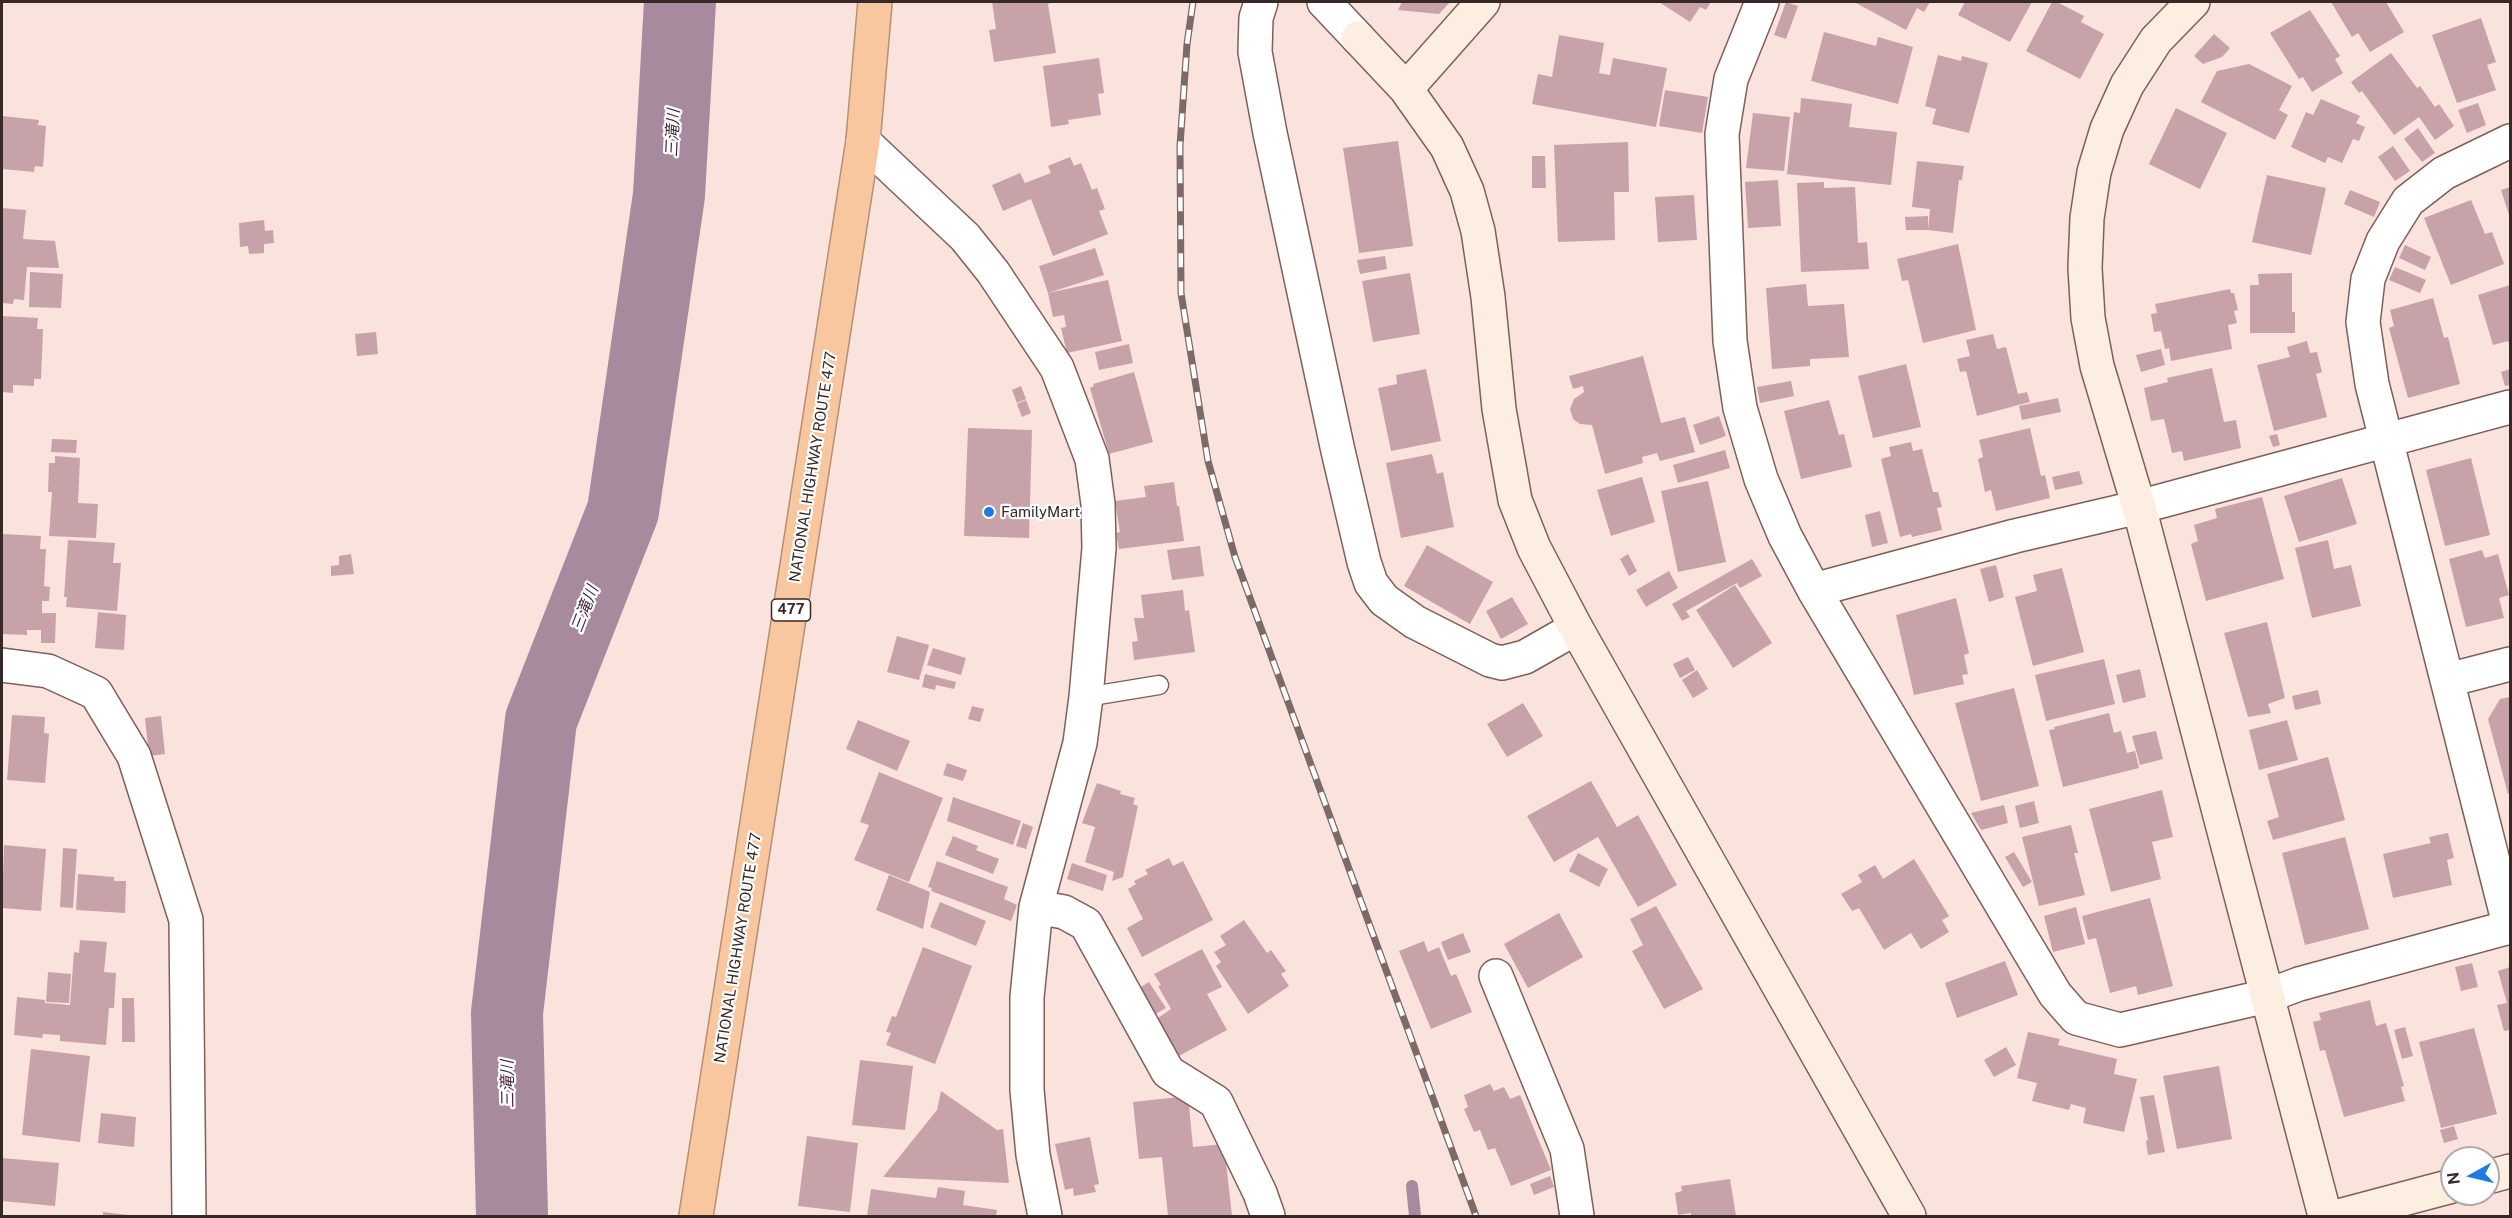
<!DOCTYPE html>
<html>
<head>
<meta charset="utf-8">
<style>
	body { margin:0 }
	#map { position:relative; width:2512px; height:1218px; overflow:hidden; background:#fae3dd; font-family:"Public Sans",sans-serif }
	canvas { display:block }
	.frame { position:absolute; inset:0; border:3px solid #372926; pointer-events:none }
	.north { position:absolute; left:2440px; top:1146px; width:60px; height:60px; box-sizing:border-box; background:#fff; border:2px solid #afa9a8; border-radius:50%; rotate:262deg; font-size:16px; font-weight:700; line-height:24px; text-align:center; color:#372926 }
	.north::after { content:''; display:block; margin:auto; width:21px; height:27px; background:#1d7be4; clip-path:polygon(50% 0,100% 100%,50% 72%,0 100%) }
</style>
</head>
<body>
<div id="map">
<canvas width="2512" height="1218"></canvas>
<div class="frame"></div>
<div class="north">N</div>
</div>
<script>
const context = document.querySelector('canvas').getContext('2d');
context.lineJoin = 'round';
const poly = rows => new Path2D(rows.map(r => 'M' + r).join(''));
function stroke(path, color, width, dash) { context.strokeStyle = color; context.lineWidth = width; context.lineCap = dash ? 'butt' : 'round'; context.setLineDash(dash || []); context.stroke(path); }
function fill(path, color) { context.fillStyle = color; context.fill(path, 'evenodd'); }
function write(font, color, halo, rows, align = 'center') {
  context.font = font + ' "Public Sans","Noto Sans JP",sans-serif'; context.lineWidth = 4.5; context.setLineDash([]); context.textBaseline = 'middle'; context.strokeStyle = halo; context.fillStyle = color; for (const [text, x, y, turn = 0] of rows) {
    context.save(); context.translate(x, y); context.rotate((+turn || 0) * Math.PI / 180); context.textAlign = isNaN(turn) ? turn : align; if (halo) context.strokeText(text, 0, 0); context.fillText(text, 0, 0); context.restore();
  }
}
const stream = poly([
	[1412,1186,1415,1216]
]);
const river = poly([
	[512,1216,507,1013,541,720,623,511,669,195,680,2]
]);
const building = poly([
	[992,2,1053,2,1048,4,1056,53,994,62,989,30,996,29],
	[1402,2,1450,2,1439,14,1398,10],
	[1659,2,1711,2,1706,10,1700,7,1690,22],
	[1786,2,1798,6,1786,39,1774,35],
	[1854,2,1930,2,1924,12,1917,8,1906,30],
	[1965,2,2032,2,2010,42,1958,15],
	[2052,2,2057,2,2084,16,2081,22,2104,34,2080,79,2026,51],
	[2331,2,2386,2,2404,32,2370,52,2358,33,2352,37],
	[2310,10,2340,56,2335,59,2343,73,2312,92,2303,77,2299,79,2270,33],
	[2481,18,2496,62,2487,65,2496,90,2457,103,2432,35],
	[1824,32,1876,46,1878,37,1913,47,1898,104,1811,81],
	[2214,34,2230,48,2222,57,2203,64,2194,56],
	[1559,35,1604,43,1599,73,1610,75,1613,58,1667,68,1656,127,1532,104,1538,74,1552,77],
	[2391,53,2417,88,2420,86,2435,107,2439,104,2454,126,2435,140,2419,117,2394,135,2362,91,2359,93,2351,82],
	[1938,55,1961,61,1962,56,1988,63,1969,133,1932,124,1936,109,1925,106],
	[1099,58,1104,93,1098,94,1101,115,1068,120,1069,124,1051,127,1043,66],
	[2249,64,2292,86,2279,110,2288,115,2275,140,2201,102,2217,71],
	[1665,90,1708,97,1702,133,1659,126],
	[1801,98,1852,104,1849,127,1897,132,1891,185,1787,174,1794,112,1800,113],
	[2321,99,2360,116,2356,123,2365,127,2359,141,2353,139,2342,163,2328,157,2325,163,2291,147,2306,112,2313,115],
	[2478,103,2486,125,2467,133,2458,110],
	[2176,108,2227,133,2200,189,2149,164],
	[1753,113,1790,117,1784,171,1746,168],
	[2,116,39,120,38,125,46,126,43,167,35,166,34,172,2,169],
	[2418,128,2435,153,2422,162,2404,139],
	[1398,141,1413,246,1359,253,1343,148],
	[1628,142,1629,192,1614,192,1615,240,1558,242,1554,145],
	[2393,146,2410,171,2395,181,2378,157],
	[1532,156,1545,156,1546,188,1532,188],
	[1070,157,1074,166,1081,163,1092,190,1097,188,1105,209,1099,211,1108,234,1053,256,1031,199,1003,211,992,185,1020,173,1025,183,1051,173,1048,166],
	[1917,161,1964,166,1962,180,1959,180,1953,233,1928,230,1930,209,1912,207],
	[2267,175,2326,188,2311,255,2252,242],
	[1778,180,1781,226,1748,228,1745,182],
	[1824,182,1824,188,1855,187,1858,243,1867,242,1869,269,1801,272,1797,183],
	[2510,187,2510,218,2501,190],
	[2350,190,2380,202,2374,217,2344,204],
	[1694,195,1697,240,1658,242,1655,197],
	[2471,200,2485,234,2492,232,2504,264,2451,285,2424,218],
	[2,208,26,210,23,239,55,241,59,268,27,267,24,300,14,299,13,304,2,303],
	[1928,216,1928,230,1906,230,1905,217],
	[264,220,265,231,273,230,274,243,264,244,264,253,249,254,248,246,240,247,239,223],
	[1958,244,1976,330,1923,343,1908,280,1902,281,1897,259],
	[2405,245,2431,257,2425,270,2399,258],
	[1095,248,1104,275,1048,293,1039,266],
	[1385,256,1387,269,1360,274,1357,260],
	[2395,267,2426,280,2420,293,2389,280],
	[30,272,63,274,61,308,29,307],
	[1410,273,1420,334,1373,342,1362,281],
	[2292,273,2292,312,2295,312,2295,333,2250,333,2250,285,2259,285,2258,274],
	[1108,280,1122,341,1067,353,1061,328,1066,327,1064,315,1053,317,1048,293],
	[1806,284,1808,306,1844,304,1849,357,1810,359,1810,366,1772,369,1766,288],
	[2510,285,2510,346,2508,341,2493,345,2478,295],
	[2230,289,2231,293,2234,293,2238,310,2234,311,2237,323,2228,325,2232,349,2171,361,2169,348,2165,349,2161,331,2154,332,2151,314,2157,313,2155,304],
	[2433,298,2444,338,2448,337,2460,384,2408,398,2389,328,2394,326,2390,310],
	[2,316,38,318,37,329,43,329,41,379,34,379,34,386,13,385,13,393,2,392],
	[376,332,378,354,357,356,355,334],
	[1993,334,1997,349,2006,347,2018,394,2027,392,2030,402,1977,416,1966,371,1960,372,1957,359,1970,356,1966,340],
	[2307,341,2310,353,2317,352,2322,372,2316,374,2327,417,2274,431,2257,365,2290,357,2287,347],
	[1129,344,1133,363,1099,370,1095,352],
	[2161,349,2165,365,2141,372,2136,355],
	[1643,356,1661,423,1685,417,1695,452,1660,461,1657,453,1642,457,1643,463,1605,474,1592,425,1580,424,1573,419,1570,409,1574,399,1584,392,1583,386,1573,389,1569,376],
	[1906,364,1921,427,1873,438,1858,376],
	[2212,368,2224,422,2236,420,2241,448,2184,461,2182,451,2172,453,2164,419,2151,421,2144,388,2168,382,2167,378],
	[1426,369,1441,441,1391,451,1378,388,1397,384,1396,375],
	[2510,369,2510,385,2505,386,2501,372],
	[1134,372,1153,442,1109,454,1090,388,1094,386,1093,384],
	[1791,381,1794,396,1760,403,1757,387],
	[1021,386,1026,399,1017,403,1012,390],
	[2058,398,2061,412,2022,420,2019,406],
	[1026,400,1031,413,1022,417,1017,404],
	[1829,400,1839,435,1844,434,1852,467,1801,479,1784,411],
	[1719,416,1726,436,1700,445,1693,425],
	[968,428,1032,430,1029,538,964,536],
	[2030,428,2041,476,2045,475,2050,498,1996,511,1991,490,1985,492,1978,459,1983,457,1979,440],
	[2277,434,2280,445,2273,447,2269,436],
	[52,439,77,440,76,453,51,452],
	[1911,442,1913,451,1922,449,1933,492,1938,492,1942,507,1937,508,1942,530,1912,537,1911,534,1900,537,1881,459,1891,456,1889,447],
	[1725,450,1730,468,1678,483,1673,465],
	[1432,454,1437,474,1443,472,1454,527,1401,538,1386,463],
	[55,456,80,458,78,503,98,504,96,538,49,536,52,492,48,492,49,463,55,463],
	[2471,458,2490,535,2445,546,2426,470],
	[2079,471,2083,484,2055,490,2052,477],
	[1642,477,1655,522,1611,536,1597,490],
	[2342,478,2357,524,2299,542,2284,496],
	[1708,481,1726,562,1678,572,1661,491],
	[1174,482,1177,506,1179,506,1184,541,1119,549,1116,533,1120,532,1115,501,1146,497,1144,486],
	[2262,497,2284,579,2206,601,2191,544,2198,541,2194,525,2217,518,2215,509],
	[1880,511,1888,543,1872,547,1865,515],
	[2,534,41,536,40,549,46,549,44,586,50,587,49,601,42,601,42,613,56,613,55,643,41,643,41,630,27,630,27,635,2,634],
	[68,540,115,543,113,563,121,563,117,611,66,607,67,597,64,597],
	[2328,540,2334,569,2351,565,2361,606,2312,618,2295,548],
	[1427,545,1493,582,1470,624,1404,586],
	[1200,546,1204,576,1172,580,1167,550],
	[2482,550,2485,558,2498,554,2509,595,2499,598,2504,618,2466,627,2449,559],
	[351,554,354,574,331,576,331,566,339,565,339,556],
	[1628,554,1637,571,1629,576,1620,559],
	[1752,559,1762,576,1740,588,1737,583,1686,611,1690,617,1682,621,1672,604],
	[1996,565,2004,597,1989,602,1980,569],
	[2062,568,2084,652,2033,666,2015,597,2037,591,2033,575],
	[1669,571,1678,588,1646,607,1636,590],
	[1735,585,1772,643,1733,668,1696,610],
	[1183,590,1185,611,1189,610,1195,652,1134,660,1132,642,1138,641,1134,618,1144,618,1141,595],
	[1512,597,1528,624,1501,639,1486,611],
	[1956,598,1969,653,1964,655,1968,674,1962,675,1964,684,1914,695,1896,615],
	[98,612,126,615,124,650,95,648],
	[2267,622,2285,698,2268,704,2271,713,2248,717,2224,633],
	[897,636,929,645,919,680,887,672],
	[933,648,966,658,961,675,927,665],
	[1688,657,1695,670,1680,678,1673,664],
	[2104,659,2115,704,2046,721,2035,675],
	[2140,669,2146,697,2123,703,2116,675],
	[1697,670,1708,689,1693,698,1682,680],
	[925,674,956,682,954,689,936,685,935,690,922,687],
	[2014,688,2039,786,1981,801,1955,703],
	[2318,690,2321,704,2295,710,2292,696],
	[2510,697,2510,793,2508,794,2488,719,2500,699],
	[1523,703,1543,736,1507,757,1487,724],
	[972,706,984,709,980,722,968,719],
	[2109,713,2114,733,2121,731,2127,753,2135,751,2139,768,2063,787,2049,730,2055,729,2054,727],
	[12,715,45,717,44,733,49,734,45,783,7,780],
	[161,716,165,754,149,756,145,718],
	[858,720,910,741,897,771,846,749],
	[2287,720,2298,760,2259,770,2249,730],
	[2156,731,2163,759,2140,765,2132,736],
	[2328,757,2345,820,2273,840,2267,821,2279,817,2267,774],
	[947,763,967,770,963,781,943,775],
	[879,772,943,798,909,882,854,860,869,825,860,822],
	[1591,781,1617,827,1638,815,1677,885,1638,907,1598,837,1554,862,1527,816],
	[1097,783,1121,791,1120,794,1135,798,1133,804,1138,806,1123,877,1112,881,1114,872,1085,862,1095,827,1082,823],
	[2162,790,2173,837,2152,842,2161,879,2111,892,2089,809],
	[953,797,1021,821,1013,845,947,821],
	[2034,801,2039,823,2020,828,2015,806],
	[2004,805,2008,823,1981,830,1971,813],
	[1023,823,1033,827,1026,849,1016,846],
	[2071,825,2078,853,2074,853,2085,895,2039,906,2022,837],
	[2448,833,2454,858,2447,860,2452,885,2393,898,2383,854,2431,843,2429,837],
	[953,836,978,846,976,850,999,859,993,874,945,855],
	[2345,837,2369,929,2305,945,2282,853],
	[4,845,46,849,41,911,2,908],
	[63,848,77,849,73,908,60,907],
	[2014,852,2032,882,2023,887,2005,857],
	[1578,853,1608,869,1599,887,1569,871],
	[1169,858,1173,866,1183,861,1213,920,1142,957,1127,928,1143,919,1128,889,1136,884,1134,881,1148,874,1145,870],
	[1914,859,1949,916,1942,920,1949,932,1921,949,1911,933,1884,950,1859,908,1852,911,1841,894,1862,882,1858,875,1875,865,1883,879],
	[937,861,1008,887,1004,899,1017,905,1011,921,931,891,932,888,928,887],
	[1072,863,1107,875,1103,891,1067,879],
	[78,874,114,877,114,881,126,881,125,913,76,910],
	[889,875,930,892,923,929,876,910],
	[2150,898,2173,986,2138,995,2136,986,2110,993,2096,938,2088,940,2082,916],
	[940,902,986,921,976,946,930,927],
	[1656,906,1703,989,1664,1009,1632,951,1643,945,1630,919],
	[2076,907,2085,944,2053,952,2044,916],
	[1559,913,1583,957,1528,988,1504,944],
	[1244,920,1267,953,1271,950,1286,971,1281,974,1289,986,1248,1014,1216,966,1221,962,1214,952,1226,945,1220,936],
	[1463,933,1471,952,1448,960,1441,942],
	[80,940,107,942,104,972,116,973,114,1008,109,1008,106,1045,60,1041,60,1035,43,1034,42,1038,14,1035,17,997,45,1000,45,1003,70,1005,74,952,79,953],
	[1424,941,1428,952,1439,947,1451,976,1456,974,1472,1012,1431,1029,1399,951],
	[923,947,972,966,935,1064,886,1045,891,1033,886,1032,892,1016,896,1017],
	[1202,949,1222,987,1207,994,1227,1030,1175,1058,1155,1020,1171,1009,1158,986,1161,985,1154,974],
	[2005,961,2018,995,1957,1018,1945,983],
	[2472,963,2478,987,2461,991,2455,967],
	[2510,967,2510,1030,2504,1031,2497,1005,2507,1003,2498,971],
	[48,972,71,974,69,1003,46,1002],
	[1149,982,1166,1008,1152,1016,1136,990],
	[122,998,134,998,135,1042,122,1042],
	[2370,1000,2376,1026,2386,1023,2404,1086,2401,1087,2405,1101,2344,1117,2325,1050,2320,1051,2313,1022,2321,1020,2319,1013],
	[2405,1027,2413,1056,2402,1059,2394,1030],
	[2474,1028,2497,1114,2441,1128,2419,1042],
	[2028,1032,2060,1039,2058,1045,2117,1059,2114,1074,2137,1079,2124,1132,2083,1123,2086,1108,2071,1104,2069,1110,2032,1101,2037,1083,2017,1078],
	[2006,1047,2016,1065,1994,1077,1984,1060],
	[31,1049,90,1056,80,1142,22,1135],
	[860,1060,913,1066,905,1130,852,1125],
	[2219,1066,2232,1139,2177,1149,2163,1076],
	[1490,1084,1494,1091,1504,1087,1510,1099,1520,1095,1551,1170,1511,1186,1495,1148,1488,1150,1480,1130,1474,1132,1464,1109,1468,1107,1464,1095],
	[941,1091,997,1130,1003,1129,1009,1183,883,1177,937,1110],
	[2154,1095,2165,1152,2148,1155,2146,1141,2148,1140,2140,1097],
	[1188,1096,1193,1147,1224,1144,1232,1216,1168,1216,1162,1157,1139,1159,1133,1102],
	[101,1113,136,1117,134,1147,98,1143],
	[2454,1126,2458,1139,2444,1143,2440,1130],
	[807,1136,858,1143,850,1212,798,1206],
	[1090,1137,1099,1184,1094,1185,1096,1192,1074,1196,1073,1188,1065,1190,1055,1144],
	[2,1158,59,1163,55,1206,2,1201],
	[1550,1176,1554,1187,1534,1195,1530,1184],
	[1730,1179,1736,1216,1691,1216,1691,1213,1678,1215,1675,1193,1682,1191,1681,1186],
	[938,1187,965,1191,963,1205,997,1210,996,1216,867,1216,871,1189,936,1198],
	[103,1212,129,1215,129,1216,103,1216]
]);
const lane = poly([
	[1086,697,1159,685]
]);
const street = poly([
	[1261,2,1256,18,1255,52,1270,133,1338,451,1364,562,1371,583,1384,600,1415,622,1490,660,1502,663,1525,657,1576,628],
	[1324,2,1358,38],
	[1762,2,1731,79,1722,134,1730,341,1740,408,1761,479,1785,536,1814,590,2055,994,2076,1018,2120,1030,2267,996,2299,984,2510,927],
	[863,141,965,237,993,272,1057,368,1092,459,1098,504,1099,548,1086,697,1080,743,1036,907,1027,997,1027,1090,1033,1155,1045,1216],
	[1814,590,2015,536,2139,507,2510,407],
	[2,665,48,671,96,693,134,756,186,920,189,1216],
	[2448,680,2510,664],
	[1036,907,1064,912,1086,924,1168,1072,1216,1102,1260,1193,1268,1216],
	[2510,928,2372,384,2363,322,2368,279,2383,241,2408,201,2444,173,2510,141],
	[1496,976,1567,1149,1577,1216]
]);
const secondary = poly([
	[2193,2,2156,40,2127,85,2107,129,2094,172,2087,218,2085,268,2088,318,2097,366,2139,507,2325,1216],
	[1358,38,1406,89,1447,147,1467,191,1478,231,1488,297,1499,409,1515,500,1534,548,1576,628,1909,1216],
	[1406,89,1483,2],
	[2488,1177,2510,1171],
	[2339,1216,2452,1186]
]);
const highway = poly([
	[696,1216,863,141,875,2]
]);
const rail = poly([
	[1193,2,1187,44,1180,146,1181,293,1208,461,1235,557,1476,1216]
]);
const markers = [
	[989,512,6,"#1d7be4"]
];
const shields = [
	[791,610,39]
];
const shieldNames = [
	["477",791,610]
];
const streetNames = [
	["NATIONAL HIGHWAY ROUTE 477",813,467,-81],
	["NATIONAL HIGHWAY ROUTE 477",738,948,-81]
];
const poiNames = [
	["FamilyMart",1001,512]
];
const waterNames = [
	["三滝川",673,133,-87],
	["三滝川",585,609,-69],
	["三滝川",508,1084,-91]
];
stroke(stream, '#a88a9e', 12);
stroke(river, '#a88a9e', 72);
fill(building, '#c7a2a9');
stroke(lane, '#7f5f57', 21);
stroke(street, '#7f5f57', 36);
stroke(secondary, '#7f5f57', 36);
stroke(highway, '#b49075', 36);
stroke(lane, '#fff', 18);
stroke(street, '#fff', 33);
stroke(secondary, '#fdeee2', 33);
stroke(highway, '#f8c79f', 33);
stroke(rail, '#7b6a66', 7);
stroke(rail, '#fff', 4.5, [14]);
for (const [x, y, r, color] of markers) { const dot = new Path2D(); dot.arc(x, y, r, 0, 2 * Math.PI); context.fillStyle = color; context.fill(dot); stroke(dot, '#fff', 2); }
for (const [x, y, w] of shields) { const box = new Path2D(); box.roundRect(x - w / 2, y - 11, w, 22, 4.5); context.fillStyle = '#fff'; context.fill(box); stroke(box, '#372926', 1.5); }
write('bold 14px', '#372926', null, shieldNames);
write('15px', '#372926', '#fff', streetNames);
write('15px', '#372926', '#fff', poiNames, 'left');
write('italic 16px', '#471e3d', '#fff', waterNames);
</script>
</body>
</html>
